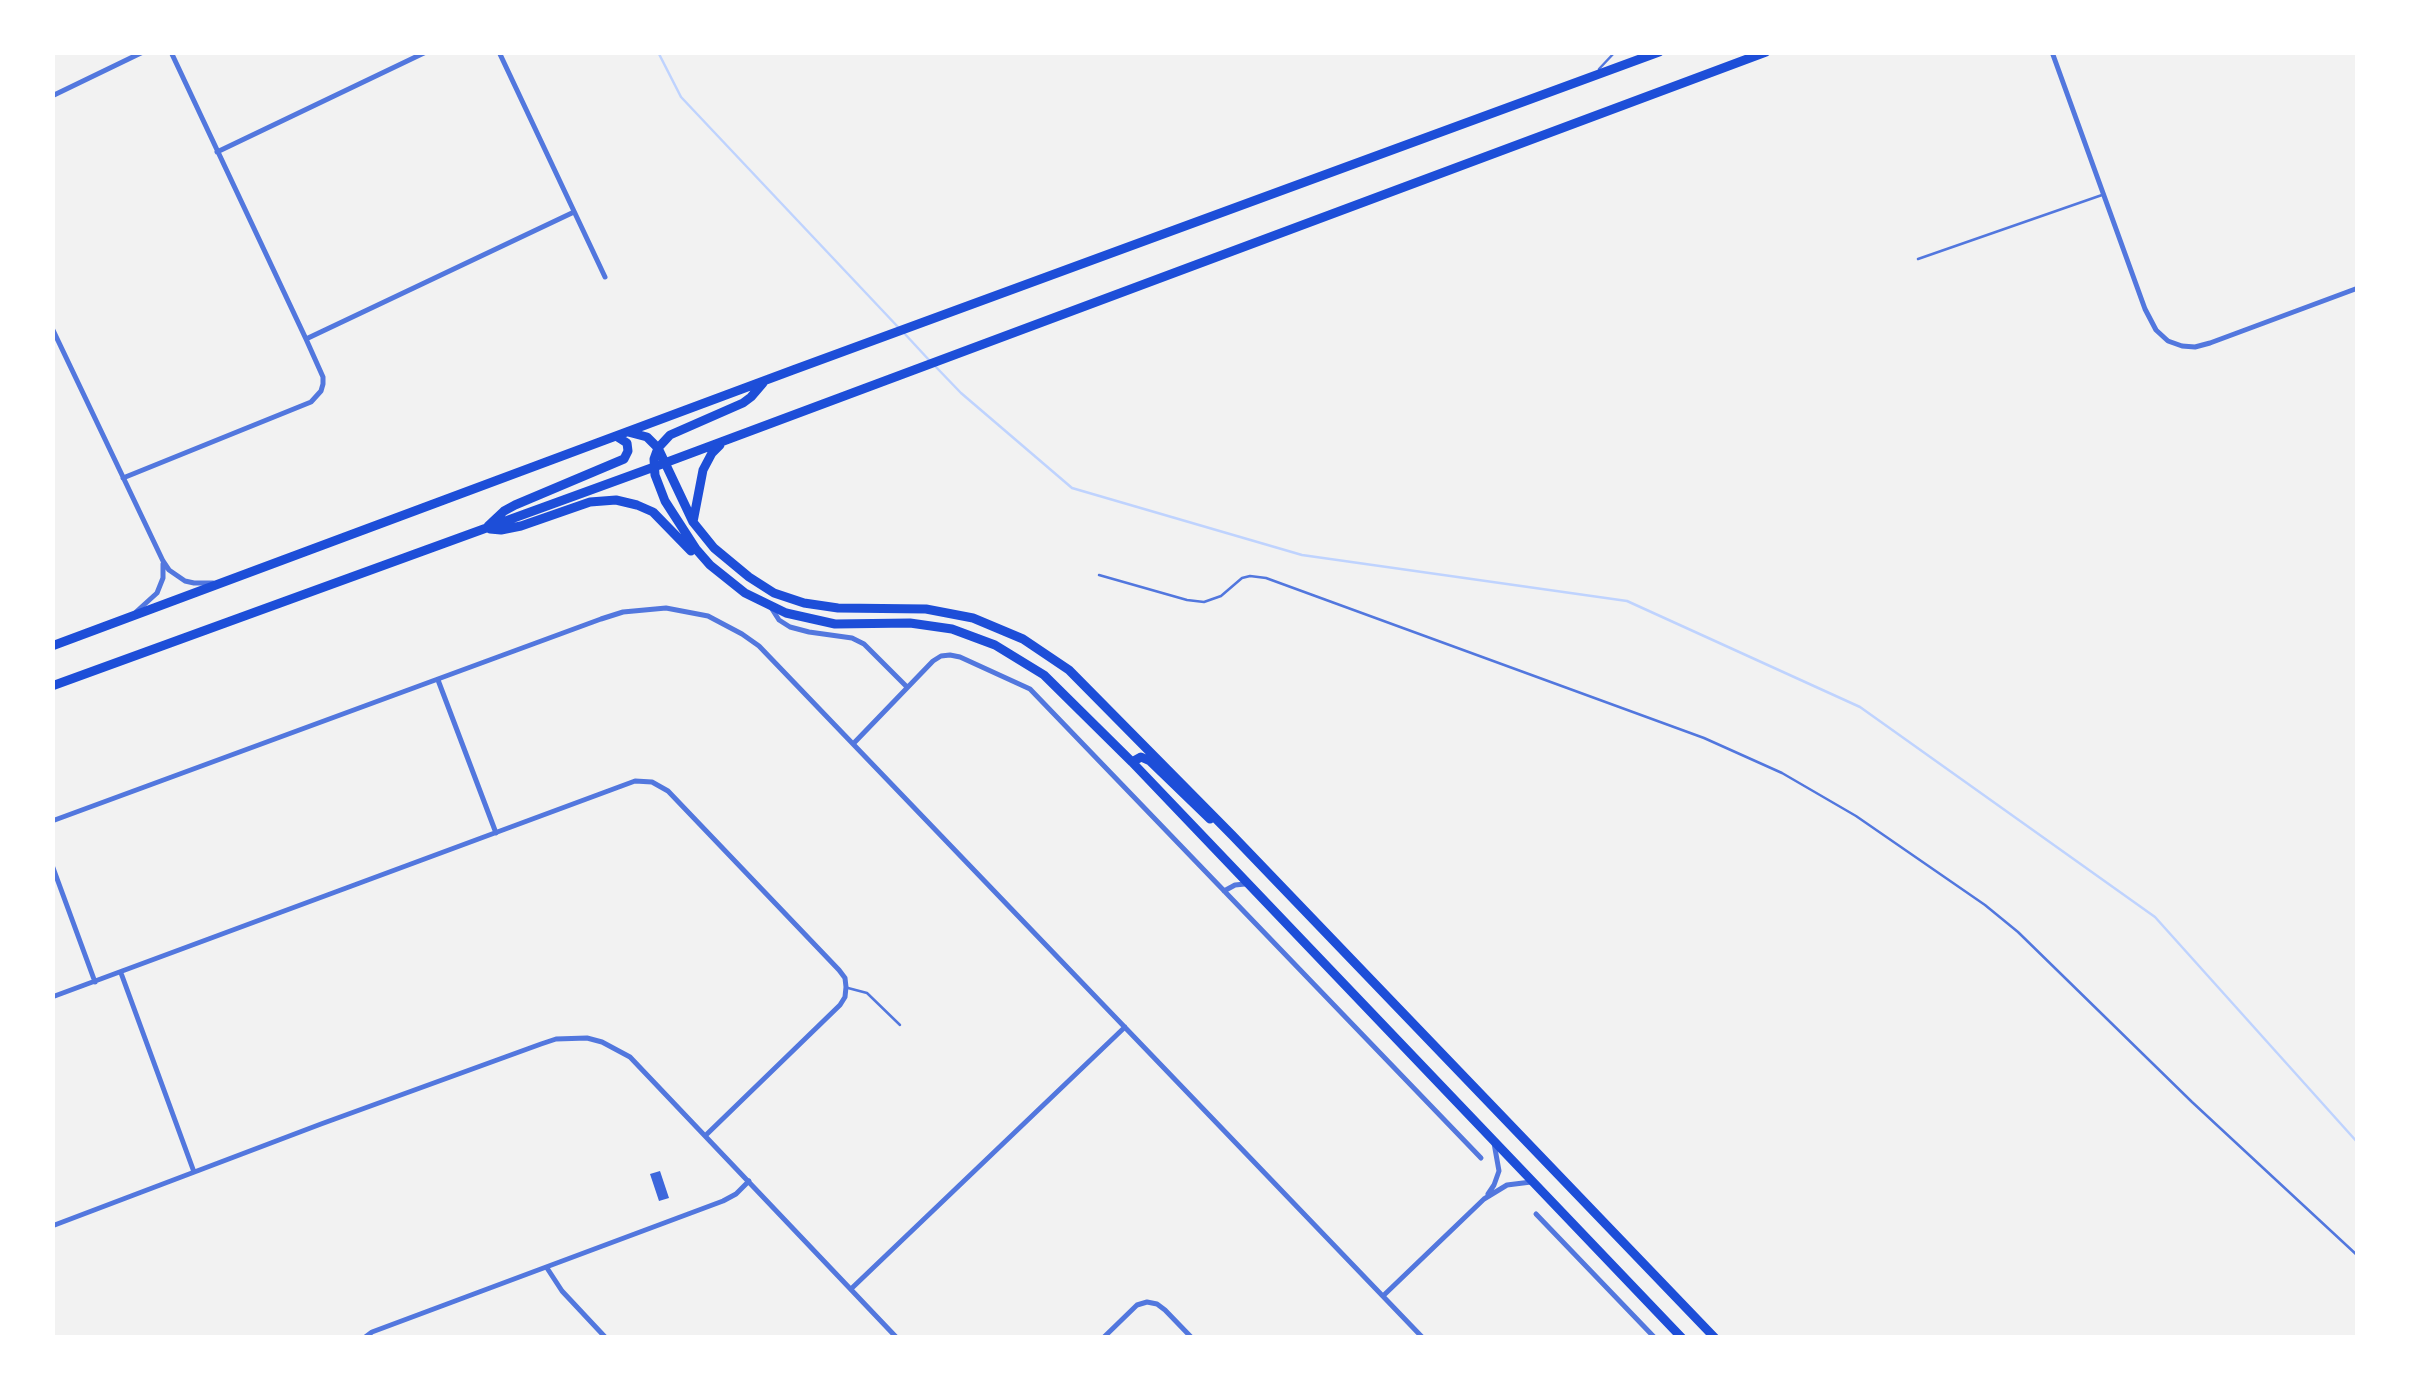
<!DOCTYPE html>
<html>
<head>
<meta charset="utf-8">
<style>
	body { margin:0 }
	#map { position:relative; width:2410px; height:1390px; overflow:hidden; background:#f2f2f2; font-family:"Public Sans",sans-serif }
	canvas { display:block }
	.frame { position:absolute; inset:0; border:55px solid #fff; pointer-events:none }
</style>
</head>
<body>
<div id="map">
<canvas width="2410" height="1390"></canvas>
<div class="frame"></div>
</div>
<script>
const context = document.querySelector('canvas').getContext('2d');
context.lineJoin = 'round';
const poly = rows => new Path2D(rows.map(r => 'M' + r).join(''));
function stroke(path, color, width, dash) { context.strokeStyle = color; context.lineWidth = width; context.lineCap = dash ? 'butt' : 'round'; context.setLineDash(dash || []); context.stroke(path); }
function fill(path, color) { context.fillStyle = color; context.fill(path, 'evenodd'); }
const stream = poly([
	[658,52,681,97,898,327],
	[904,333,929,360],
	[935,366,961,393,1072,488,1302,555,1627,601,1860,707,2155,917,2358,1143]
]);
const building = poly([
	[660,1171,669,1198,659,1201,650,1174]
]);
const service = poly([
	[1599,69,1615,52],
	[1918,259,2102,195],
	[1099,575,1187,600,1204,602,1221,596,1242,578,1250,576,1266,578,1704,738,1782,773,1856,816,1985,905,2018,932,2192,1102,2358,1256],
	[848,988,867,993,900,1025]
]);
const minor = poly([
	[499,52,605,277],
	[2052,52,2145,309,2156,330,2168,341,2182,346,2195,347,2210,343,2358,288],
	[52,96,143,52],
	[217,152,426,52],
	[52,328,163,561,169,570,185,581,194,583,213,583],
	[306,339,574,212],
	[123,478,311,402,321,391,323,384,323,377,306,339,171,52],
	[772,609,779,620,790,627,809,632,852,638,864,644,907,687],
	[136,612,157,593,163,578,163,564],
	[438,680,496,833],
	[853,744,933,661,941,656,950,655,960,657,1030,689,1481,1158],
	[52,821,601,619,623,612,666,608,708,616,742,634,759,646,1423,1338],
	[52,865,95,982],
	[1224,891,1235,885,1245,884],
	[121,973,194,1172],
	[52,997,635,781,652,782,668,791,839,970,845,978,846,987,845,997,840,1005,706,1135],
	[1488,1194,1494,1185,1499,1171,1494,1143],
	[1536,1214,1655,1338],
	[52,1226,321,1124,541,1044,556,1039,587,1038,602,1042,630,1057,897,1338],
	[547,1268,562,1291,606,1338],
	[852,1288,1125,1027],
	[1384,1295,1484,1199,1507,1185,1531,1182],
	[364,1338,372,1332,723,1201,736,1194,749,1181],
	[1103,1338,1137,1305,1147,1302,1157,1304,1165,1310,1192,1338]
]);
const primary = poly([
	[763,383,751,397,743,403,670,435,658,448,654,459,655,475,665,501,696,549,710,565,745,593,786,613,835,624,910,623,952,629,995,645,1044,675,1132,762,1682,1338],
	[628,432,647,437,658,448,693,522,714,548,749,577,774,593,804,603,838,608,926,609,973,618,1023,639,1069,670,1232,835,1715,1338],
	[693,522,703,470,712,453,720,445],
	[488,526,504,511,515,505,624,459,628,451,627,443,616,436],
	[490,529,501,530,521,526,590,502,616,500,637,505,653,512,691,551],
	[52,646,793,370,1659,52],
	[52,686,654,467,1766,52],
	[1132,762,1141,757,1150,761,1210,819]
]);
stroke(stream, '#bfd3fe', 2.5);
fill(building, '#3d67dc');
stroke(service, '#5277de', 2.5);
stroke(minor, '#5277de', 5);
stroke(primary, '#1d4ed8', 9);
</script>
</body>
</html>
